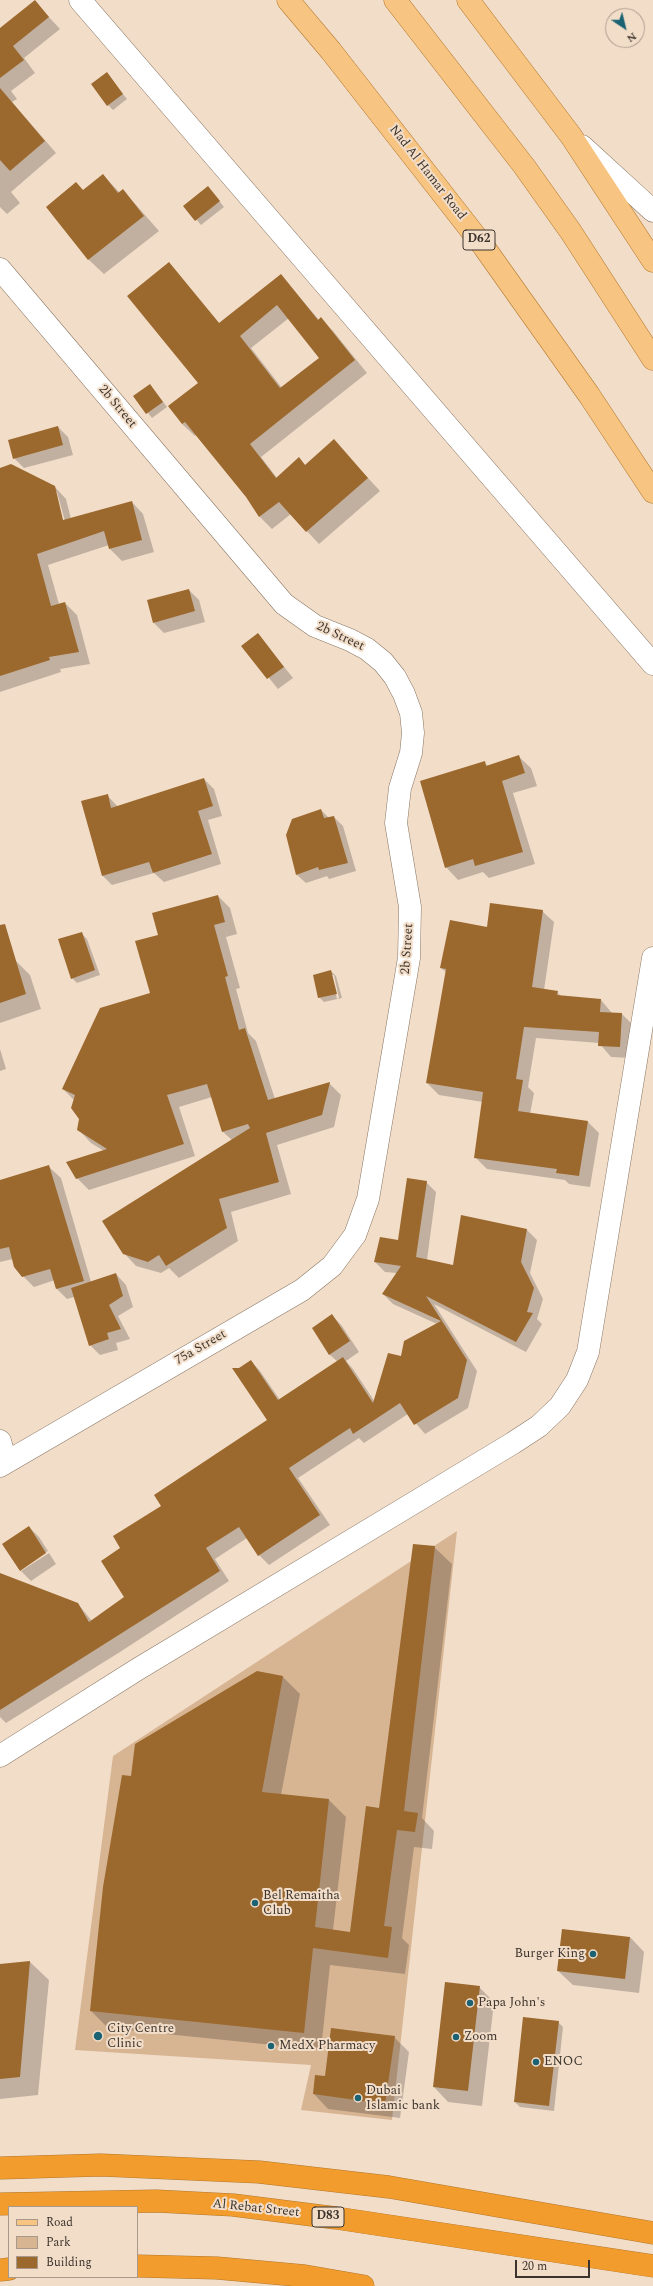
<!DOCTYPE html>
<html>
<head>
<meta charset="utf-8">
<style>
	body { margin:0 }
	#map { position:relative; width:653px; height:2286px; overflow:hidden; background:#f2ddc9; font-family:Spectral,serif }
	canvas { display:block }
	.legend { position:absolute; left:8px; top:2206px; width:130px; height:72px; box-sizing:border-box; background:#f2ddc9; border:1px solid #a9998a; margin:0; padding:5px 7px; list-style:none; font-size:12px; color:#3c342c }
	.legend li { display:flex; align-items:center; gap:8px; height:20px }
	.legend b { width:20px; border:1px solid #a9998a }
	.north { position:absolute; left:605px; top:8px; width:40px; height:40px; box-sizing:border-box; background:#f2ddc9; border:1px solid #a9998a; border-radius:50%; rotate:145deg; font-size:11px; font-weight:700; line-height:16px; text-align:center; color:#3c342c }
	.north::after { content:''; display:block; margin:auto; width:14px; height:18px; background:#1b6272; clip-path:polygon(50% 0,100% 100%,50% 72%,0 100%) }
	.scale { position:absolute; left:515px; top:2260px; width:75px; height:18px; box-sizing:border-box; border:2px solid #3c342c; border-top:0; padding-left:5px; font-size:12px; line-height:14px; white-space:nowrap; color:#3c342c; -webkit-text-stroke:3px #f2ddc9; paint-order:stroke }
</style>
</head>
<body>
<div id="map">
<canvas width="653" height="2286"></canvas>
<ul class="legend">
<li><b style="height:5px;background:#f7c481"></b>Road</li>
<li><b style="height:11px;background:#d7b593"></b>Park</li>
<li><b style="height:11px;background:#9b682d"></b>Building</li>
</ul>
<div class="north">N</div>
<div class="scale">20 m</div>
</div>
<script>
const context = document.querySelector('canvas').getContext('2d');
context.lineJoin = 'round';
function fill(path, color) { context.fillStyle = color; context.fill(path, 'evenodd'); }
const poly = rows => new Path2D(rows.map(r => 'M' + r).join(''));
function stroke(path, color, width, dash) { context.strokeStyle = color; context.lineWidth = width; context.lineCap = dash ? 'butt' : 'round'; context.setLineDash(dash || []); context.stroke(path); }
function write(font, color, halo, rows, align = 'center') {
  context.font = font + ' Spectral,serif'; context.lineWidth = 4; context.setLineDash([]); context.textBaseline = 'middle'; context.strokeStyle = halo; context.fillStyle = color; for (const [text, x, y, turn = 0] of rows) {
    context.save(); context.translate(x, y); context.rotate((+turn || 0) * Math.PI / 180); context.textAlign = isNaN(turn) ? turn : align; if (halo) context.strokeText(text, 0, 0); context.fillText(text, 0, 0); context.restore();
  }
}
const green = poly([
	[457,1531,392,2120,301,2110,311,2065,75,2050,113,1756]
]);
const shadow = poly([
	[35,2,60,29,24,58,35,73,11,91,17,99,12,102,56,153,11,192,20,203,7,214,0,207,0,31],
	[111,79,127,99,113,110,108,105],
	[103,175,120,193,123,190,159,231,104,274,89,260,47,207,84,191],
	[213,193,224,207,201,225,185,206],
	[169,263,220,324,281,275,319,320,321,319,333,331,367,373,261,457,277,478,299,459,306,466,334,441,380,491,319,544,291,514,272,529,260,517,247,497,197,434,195,436,182,424,200,383],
	[289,318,320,358,282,388,251,348],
	[155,391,167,407,152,418,135,397],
	[58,427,68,437,73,455,24,468,14,458],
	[0,469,54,486,66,499,71,519,132,502,143,514,154,552,122,561,110,549,109,545,48,565,59,604,65,603,77,615,90,664,60,669,61,672,0,692],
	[55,492,57,492,66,525,64,525],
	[189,590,199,600,205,622,164,633,154,623],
	[258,634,293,678,278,689,243,646],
	[518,756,531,768,537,786,513,793,535,864,489,878,483,872,458,880,446,867,485,763,488,766],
	[204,779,214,789,222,816,208,820,221,864,164,882,154,873,112,885,102,875,107,795,118,807],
	[321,810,329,818,334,817,343,826,356,871,329,879,327,876,306,883,297,875],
	[218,896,230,908,237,934,226,937,240,988,236,989,248,1033,256,1041,275,1099,329,1083,341,1095,334,1127,277,1145,291,1194,231,1212,238,1241,179,1278,169,1268,161,1273,136,1266,124,1253,232,1140,223,1132,212,1097,179,1107,195,1156,89,1190,77,1178,104,1151,91,1143,79,1130,80,1119,74,1100,63,1089,151,994,159,935],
	[542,911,554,922,544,990,557,992,562,997,601,1000,612,1013,622,1014,633,1025,631,1058,611,1057,599,1043,536,1038,528,1087,534,1093,530,1114,588,1122,599,1133,590,1187,569,1184,565,1180,487,1169,475,1157,483,1102,439,1095,427,1083,446,972,441,968,488,929],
	[82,934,87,939,100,975,77,983,72,978],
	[15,960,30,975,41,1009,0,1023,0,965],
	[331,971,336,976,342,998,324,1002,319,997],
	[332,975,334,975,339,998,337,999],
	[0,1049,6,1069,0,1071],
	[48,1166,61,1178,91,1282,116,1274,126,1285,133,1307,118,1316,130,1339,116,1343,118,1350,100,1355,90,1345,74,1297,67,1299,57,1289,55,1280,34,1287,23,1276,13,1259,0,1262,0,1181],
	[426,1182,436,1192,427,1260,454,1266,527,1230,537,1240,530,1273,543,1299,537,1319,542,1324,526,1352,434,1304,477,1371,468,1408,425,1434,408,1414,364,1443,359,1438,298,1478,330,1525,269,1565,259,1555,247,1538,215,1559,229,1581,120,1652,6,1723,0,1717,0,1582,78,1604,92,1621,125,1598,122,1548,162,1506,268,1421,251,1361,260,1371,280,1400,338,1362,330,1355,313,1328,332,1315,342,1326,359,1352,346,1361,353,1369,375,1402,402,1358,437,1324,393,1304,383,1294,397,1273,385,1272,375,1262,399,1241],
	[29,1527,39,1537,48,1551,21,1569,21,1571,49,1553,56,1564,31,1581,20,1570],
	[434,1547,452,1564,422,1818,434,1831,432,1849,414,1847,402,1938,409,1945,405,1974,330,1965,321,2050,108,2028,91,2011,132,1777,283,1677,300,1694,281,1795,329,1800,346,1817,333,1930,351,1933,380,1809],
	[630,1937,644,1952,639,1993,573,1985,558,1971],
	[30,1962,49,1980,38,2095,0,2099,0,1965],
	[446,1983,479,1987,494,2002,482,2106,448,2102,434,2087],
	[558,2022,563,2027,554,2111,520,2107,515,2102],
	[394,2037,409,2052,400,2118,328,2109,314,2094,326,2077]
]);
const building = poly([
	[35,0,49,17,13,46,24,60,0,78,0,28],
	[107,72,123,94,107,106,91,84],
	[0,88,45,141,10,171,0,160],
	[103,174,118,193,123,189,144,216,88,260,46,207,76,182,83,190],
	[208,186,220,201,195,221,183,206],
	[169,262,219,323,281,274,318,320,321,317,355,360,250,444,276,478,299,457,305,465,334,439,368,478,306,532,279,502,259,517,246,497,185,422,182,424,168,406,198,383,127,296],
	[277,305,319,358,280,388,240,336],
	[150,384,163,402,146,414,133,396],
	[58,426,63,445,13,459,8,440],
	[11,464,55,486,63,520,132,501,142,540,109,549,104,531,37,554,51,606,65,602,79,652,49,657,50,660,0,676,0,468],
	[189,589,195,611,153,623,147,600],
	[258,633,284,667,267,679,241,646],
	[519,755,525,773,502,781,523,852,475,866,473,859,445,868,420,781,485,761,486,766],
	[204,778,213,806,198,811,212,854,153,873,149,862,102,876,81,801,108,794,111,808],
	[321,809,324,818,334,816,348,863,319,870,318,867,296,875,286,835,292,819],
	[218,895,225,922,214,925,228,976,225,977,239,1030,245,1028,268,1100,330,1082,322,1115,266,1133,279,1182,219,1199,227,1228,166,1266,159,1255,148,1262,123,1254,102,1221,250,1128,248,1124,222,1132,207,1084,167,1095,184,1144,76,1179,66,1162,107,1149,77,1130,79,1119,71,1108,75,1095,62,1089,100,1008,150,993,135,941,158,935,152,913],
	[490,903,543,910,532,987,558,991,557,995,601,999,600,1012,622,1013,620,1047,598,1046,599,1032,524,1027,516,1079,523,1080,518,1111,588,1121,579,1176,556,1173,557,1169,474,1158,483,1092,426,1083,446,969,440,968,450,920,487,927],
	[5,924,26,994,0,1003,0,925],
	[82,932,95,970,71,979,58,939],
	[331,970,337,994,318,998,313,975],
	[49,1165,84,1281,56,1289,50,1269,22,1277,14,1267,9,1247,0,1249,0,1180],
	[407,1178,427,1181,416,1257,453,1265,461,1215,527,1229,521,1262,534,1288,527,1312,533,1313,516,1342,426,1296,467,1360,458,1398,414,1425,400,1403,353,1434,350,1428,289,1468,320,1515,258,1556,239,1527,206,1548,220,1571,0,1710,0,1573,78,1603,89,1622,124,1597,101,1561,120,1548,113,1536,161,1506,154,1495,267,1420,232,1368,239,1368,251,1360,278,1400,343,1357,373,1403,388,1353,401,1356,404,1341,441,1321,382,1294,401,1266,374,1262,380,1237,398,1240],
	[116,1273,123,1296,109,1305,121,1329,107,1333,109,1339,89,1346,71,1288],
	[332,1314,350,1341,329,1355,312,1328],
	[29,1526,46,1553,20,1571,2,1544],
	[413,1544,435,1546,404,1811,418,1813,415,1832,397,1830,384,1926,392,1927,388,1958,313,1948,304,2033,90,2011,103,1887,122,1775,131,1776,135,1744,257,1671,283,1676,262,1792,329,1799,315,1927,350,1932,366,1806,379,1808],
	[562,1929,630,1937,625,1979,557,1971],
	[30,1961,20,2077,0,2079,0,1964],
	[445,1982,480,1986,468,2091,433,2087],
	[523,2017,559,2021,549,2106,514,2102],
	[331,2028,395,2036,385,2104,313,2094,315,2075,325,2076]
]);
const minor = poly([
	[80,0,653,664],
	[582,146,653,211],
	[0,269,284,604,315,626,350,640,367,649,383,662,395,677,404,694,411,713,413,733,411,753,400,788,396,823,410,907,409,958,368,1199,355,1235,332,1266,302,1290,0,1466],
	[0,1441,6,1462],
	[0,1756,138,1669,513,1443,539,1426,560,1406,577,1380,588,1352,653,958]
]);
const major = poly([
	[288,0,331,51,484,247,589,395,653,492],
	[395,0,524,166,571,232,653,359],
	[468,0,571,136,653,261]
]);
const highway = poly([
	[0,2168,101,2165,259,2172,389,2187,653,2233],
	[0,2204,156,2201,233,2205,336,2218,653,2266],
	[137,2266,217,2268,305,2276,363,2286],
	[0,2270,9,2269]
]);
const markers = [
	[255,1903,4,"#1b6272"],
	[593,1954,4,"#1b6272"],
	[470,2003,4,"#1b6272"],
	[98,2036,5,"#1b6272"],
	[456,2037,4,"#1b6272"],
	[271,2046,4,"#1b6272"],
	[536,2062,4,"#1b6272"],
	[358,2098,4,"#1b6272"]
];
const shields = [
	[479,240,32],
	[328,2217,32]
];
const shieldNames = [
	["D62",479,240],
	["D83",328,2217]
];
const streetNames = [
	["Nad Al Hamar Road",427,173,52],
	["2b Street",117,407,50],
	["2b Street",340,637,25],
	["2b Street",408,949,-86],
	["75a Street",201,1348,-30],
	["Al Rebat Street",256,2209,6]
];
const poiNames = [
	["Bel Remaitha",263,1896],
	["Club",263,1911],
	["Burger King",585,1954,"right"],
	["Papa John's",478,2003],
	["City Centre",107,2029],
	["Clinic",107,2044],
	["Zoom",464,2037],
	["MedX Pharmacy",279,2046],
	["ENOC",544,2062],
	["Dubai",366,2091],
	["Islamic bank",366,2106]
];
fill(green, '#d7b593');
fill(shadow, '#0003');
fill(building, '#9b682d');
stroke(minor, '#897764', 23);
stroke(major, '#b2782d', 23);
stroke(highway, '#b2782d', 23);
stroke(minor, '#fff', 22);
stroke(major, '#f7c481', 22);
stroke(highway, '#f29c2d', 22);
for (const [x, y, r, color] of markers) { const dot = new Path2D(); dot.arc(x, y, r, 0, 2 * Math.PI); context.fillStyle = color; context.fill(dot); stroke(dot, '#f2ddc9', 1.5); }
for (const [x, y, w] of shields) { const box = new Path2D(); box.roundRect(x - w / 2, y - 10, w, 20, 3); context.fillStyle = '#f2ddc9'; context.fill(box); stroke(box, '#3c342c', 1); }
write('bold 12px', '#3c342c', null, shieldNames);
write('13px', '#3c342c', '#f2ddc9', streetNames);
write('13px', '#3c342c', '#f2ddc9', poiNames, 'left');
</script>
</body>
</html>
